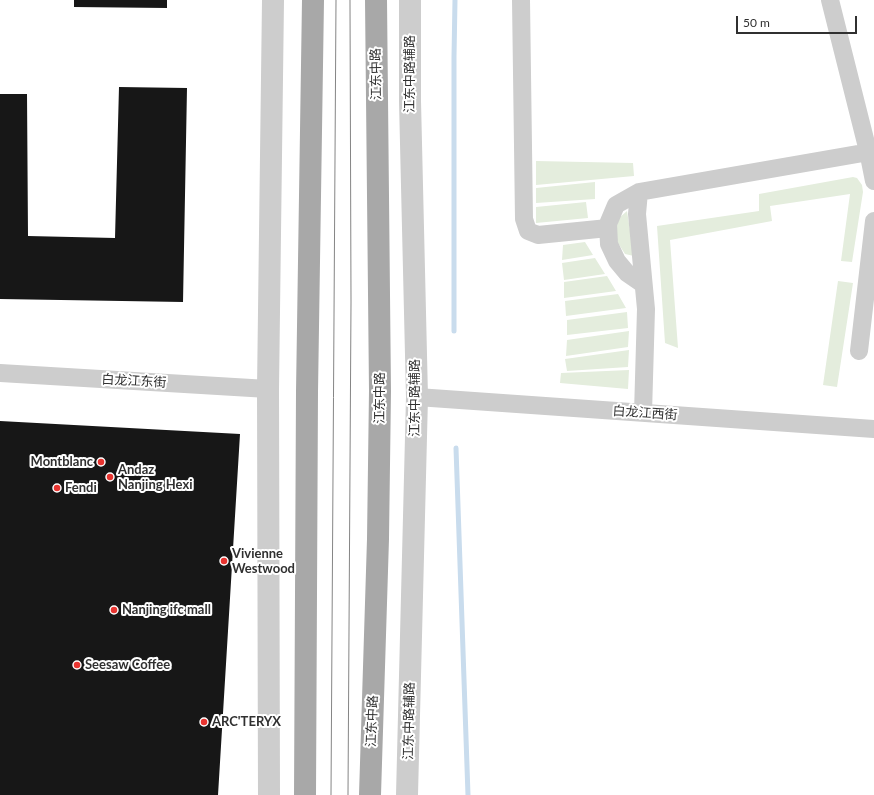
<!DOCTYPE html>
<html>
<head>
<meta charset="utf-8">
<style>
	body { margin:0 }
	#map { position:relative; width:874px; height:795px; overflow:hidden; background:#fff; font-family:Lato,sans-serif }
	canvas { display:block }
	.scale { position:absolute; left:736px; top:16px; width:121px; height:18px; box-sizing:border-box; border:2px solid #303030; border-top:0; padding-left:5px; font-size:12px; line-height:14px; white-space:nowrap; color:#303030; -webkit-text-stroke:3px #fff; paint-order:stroke }
</style>
</head>
<body>
<div id="map">
<canvas width="874" height="795"></canvas>
<div class="scale">50 m</div>
</div>
<script>
const context = document.querySelector('canvas').getContext('2d');
context.lineJoin = 'round';
function fill(path, color) { context.fillStyle = color; context.fill(path, 'evenodd'); }
const poly = rows => new Path2D(rows.map(r => 'M' + r).join(''));
function stroke(path, color, width, dash) { context.strokeStyle = color; context.lineWidth = width; context.lineCap = dash ? 'butt' : 'round'; context.setLineDash(dash || []); context.stroke(path); }
function write(font, color, halo, rows, align = 'center') {
  context.font = font + ' Lato,"Noto Sans SC",sans-serif'; context.lineWidth = 4; context.setLineDash([]); context.textBaseline = 'middle'; context.strokeStyle = halo; context.fillStyle = color; for (const [text, x, y, turn = 0] of rows) {
    context.save(); context.translate(x, y); context.rotate((+turn || 0) * Math.PI / 180); context.textAlign = isNaN(turn) ? turn : align; if (halo) context.strokeText(text, 0, 0); context.fillText(text, 0, 0); context.restore();
  }
}
const green = poly([
	[536,161,633,163,634,176,536,185],
	[853,177,857,178,862,185,863,192,852,262,841,261,850,194,770,206,772,221,670,240,678,348,665,343,657,226,759,211,759,194],
	[595,182,595,199,536,203,536,188],
	[586,202,588,218,536,223,536,207],
	[627,211,634,256,625,254,618,243,615,233,619,218],
	[585,242,593,255,562,260,563,245],
	[595,258,605,274,564,280,562,263],
	[607,276,616,291,564,298,564,282],
	[838,281,853,283,837,387,823,385],
	[618,294,626,308,566,316,565,301],
	[627,312,628,328,567,335,567,320],
	[629,331,628,347,566,356,567,340],
	[629,350,628,367,567,371,565,359],
	[629,370,628,389,560,383,561,373]
]);
const stream = poly([
	[454,331,454,57,455,0],
	[456,448,468,795]
]);
const building = poly([
	[74,0,167,0,167,8,74,7],
	[119,87,187,88,183,302,0,299,0,94,27,94,28,236,115,238],
	[0,421,240,434,218,795,0,795]
]);
const minor = poly([
	[521,0,524,219,528,231,538,235,608,228],
	[830,0,868,151,874,181],
	[639,192,637,214,646,309,643,413],
	[643,284,627,273,617,261,609,244,608,224,616,205,639,192,869,152],
	[859,351,874,221],
	[0,373,268,389],
	[417,397,874,429]
]);
const tertiary = poly([
	[269,795,268,389,273,0],
	[407,795,417,397,410,101,410,0]
]);
const primary = poly([
	[305,795,307,392,313,0],
	[370,795,378,539,380,391,376,0]
]);
const tram = poly([
	[331,795,336,0],
	[348,795,351,302,350,0]
]);
const markers = [
	[101,462,4,"#e83430"],
	[110,477,4,"#e83430"],
	[57,488,4,"#e83430"],
	[224,561,4,"#e83430"],
	[114,610,4,"#e83430"],
	[77,665,4,"#e83430"],
	[204,722,4,"#e83430"]
];
const streetNames = [
	["江东中路",376,74,-91],
	["江东中路辅路",410,74,-90],
	["白龙江东街",134,381,3],
	["江东中路",380,398,-90],
	["江东中路辅路",415,398,-90],
	["白龙江西街",645,413,4],
	["江东中路",372,721,-88],
	["江东中路辅路",409,721,-89]
];
const poiNames = [
	["Montblanc",93,462,"right"],
	["Andaz",118,470],
	["Nanjing Hexi",118,485],
	["Fendi",65,488],
	["Vivienne",232,554],
	["Westwood",232,569],
	["Nanjing ifc mall",122,610],
	["Seesaw Coffee",85,665],
	["ARC'TERYX",212,722]
];
fill(green, '#e4eddd');
stroke(stream, '#c9dced', 5);
fill(building, '#171717');
stroke(minor, '#cdcdcd', 18);
stroke(tertiary, '#cdcdcd', 22);
stroke(primary, '#a8a8a8', 22);
stroke(tram, '#858585', 1);
for (const [x, y, r, color] of markers) { const dot = new Path2D(); dot.arc(x, y, r, 0, 2 * Math.PI); context.fillStyle = color; context.fill(dot); stroke(dot, '#fff', 1.5); }
write('13px', '#303030', '#fff', streetNames);
write('bold 13px', '#303030', '#fff', poiNames, 'left');
</script>
</body>
</html>
